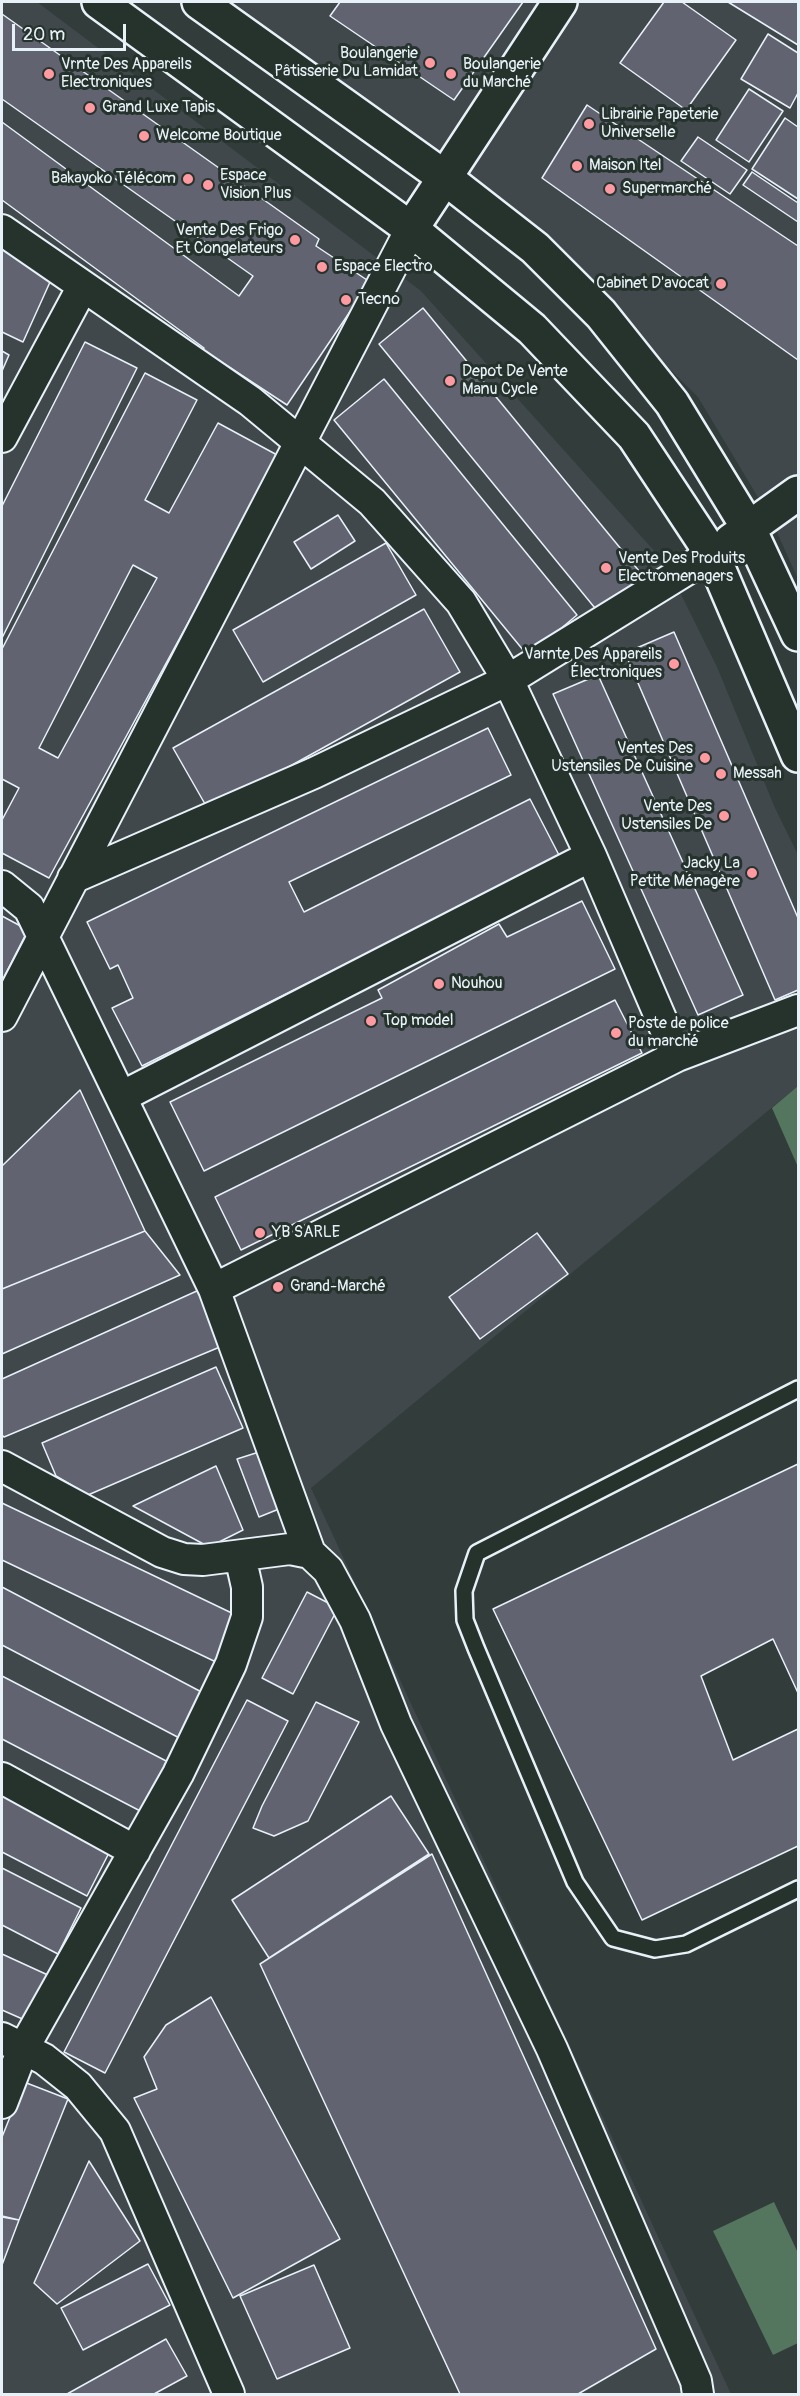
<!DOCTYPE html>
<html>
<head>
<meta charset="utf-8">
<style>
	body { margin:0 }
	#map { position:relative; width:800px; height:2396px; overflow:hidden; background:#323d3b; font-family:Pangolin,sans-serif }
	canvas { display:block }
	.frame { position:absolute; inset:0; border:3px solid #e8f1f8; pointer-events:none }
	.scale { position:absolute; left:12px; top:24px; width:114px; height:27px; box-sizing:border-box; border:3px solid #e8f1f8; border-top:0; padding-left:8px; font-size:18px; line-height:21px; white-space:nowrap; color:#e8f1f8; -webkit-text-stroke:4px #26332d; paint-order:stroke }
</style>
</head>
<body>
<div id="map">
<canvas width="800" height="2396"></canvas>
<div class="frame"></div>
<div class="scale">20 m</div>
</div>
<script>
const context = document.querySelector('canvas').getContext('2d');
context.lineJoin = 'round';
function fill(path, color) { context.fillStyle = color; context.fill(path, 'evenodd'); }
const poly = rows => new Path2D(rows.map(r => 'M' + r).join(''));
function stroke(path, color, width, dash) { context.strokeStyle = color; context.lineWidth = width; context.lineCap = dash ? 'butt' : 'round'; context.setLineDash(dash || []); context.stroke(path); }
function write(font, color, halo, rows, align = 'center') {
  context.font = font + ' Pangolin,sans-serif'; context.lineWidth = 6; context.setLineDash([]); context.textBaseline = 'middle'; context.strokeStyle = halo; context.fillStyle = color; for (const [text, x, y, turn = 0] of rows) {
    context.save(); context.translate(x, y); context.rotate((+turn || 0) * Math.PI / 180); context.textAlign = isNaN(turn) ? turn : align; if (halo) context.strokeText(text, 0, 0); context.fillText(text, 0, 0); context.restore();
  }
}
const built = poly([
	[2,2,37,2,421,291,666,564,717,667,775,808,798,855,798,1086,311,1488,731,2394,2,2394],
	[220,2,798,2,798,579,771,519,698,397,500,201]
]);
const green = poly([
	[798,1086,798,1167,772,1108],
	[774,2202,798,2253,798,2343,773,2355,713,2231]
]);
const building = poly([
	[340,2,523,2,454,100,330,16,340,2],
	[664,2,682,2,736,40,686,110,620,63,664,2],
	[728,2,798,2,798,45,728,2],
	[2,14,319,239,316,246,370,282,287,405,203,350,204,348,2,200,2,122,239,296,253,276,2,99,2,14],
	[768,34,798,53,798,93,790,108,741,79,768,34],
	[749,89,783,111,749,162,716,140,749,89],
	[587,105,798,246,798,360,542,178,587,105],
	[785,118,798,127,798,199,752,169,785,118],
	[698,137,747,170,730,194,681,161,698,137],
	[752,172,798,203,798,222,743,185,752,172],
	[2,246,55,271,23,342,2,332,2,246],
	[423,308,644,577,599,613,379,344,423,308],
	[85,342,137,368,2,638,2,506,85,342],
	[2,351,9,355,2,371,2,351],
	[145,373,197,400,145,500,169,513,218,423,279,456,49,878,2,853,2,820,19,788,2,779,2,649,145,373],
	[133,565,157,578,58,758,39,748,133,565],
	[384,379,577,615,528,656,334,420,384,379],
	[338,515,355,541,311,569,294,542,338,515],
	[386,543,416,595,263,682,233,630,386,543],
	[424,609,460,672,209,811,173,748,424,609],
	[674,632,798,918,798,990,775,1000,625,653,674,632],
	[598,675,743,995,698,1015,553,694,598,675],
	[488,728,511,775,289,882,304,912,530,799,560,857,142,1066,112,1008,133,998,118,965,110,969,87,922,488,728],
	[582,901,615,969,204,1171,170,1102,382,998,378,990,499,924,507,937,582,901],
	[2,916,28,930,2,981,2,916],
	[615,1000,642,1053,241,1250,215,1197,615,1000],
	[80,1090,145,1231,2,1289,2,1166,80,1090],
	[145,1231,180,1275,2,1354,2,1289,145,1231],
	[537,1233,568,1274,480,1339,449,1297,537,1233],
	[199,1290,227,1344,4,1437,2,1435,2,1379,199,1290],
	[216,1367,243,1428,88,1495,56,1476,42,1443,216,1367],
	[259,1452,279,1509,259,1517,237,1459,259,1452],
	[798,1464,798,1693,773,1639,701,1676,733,1760,798,1729,798,1846,642,1920,493,1609,798,1464],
	[216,1466,243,1530,209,1547,133,1506,216,1466],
	[2,1503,238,1616,216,1662,2,1560,2,1503],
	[2,1587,211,1697,187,1742,2,1645,2,1587],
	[307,1592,338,1608,293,1694,262,1678,307,1592],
	[2,1676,172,1764,146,1814,2,1739,2,1676],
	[247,1700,288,1721,105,2073,64,2052,247,1700],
	[316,1702,359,1722,308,1821,274,1836,253,1828,262,1806,316,1702],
	[2,1790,112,1847,87,1896,2,1852,2,1790],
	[391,1796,429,1854,269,1958,232,1900,391,1796],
	[432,1854,656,2349,578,2394,460,2394,260,1964,432,1854],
	[2,1868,81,1908,58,1954,2,1925,2,1868],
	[2,1954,50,1976,27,2021,2,2010,2,1954],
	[211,1997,340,2239,233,2298,134,2098,157,2089,144,2057,166,2025,211,1997],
	[24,2082,68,2099,19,2220,2,2216,2,2137,24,2082],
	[89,2161,140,2241,57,2304,34,2283,89,2161],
	[2,2217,19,2220,2,2265,2,2217],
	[148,2264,170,2305,83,2350,61,2308,148,2264],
	[314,2265,350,2348,277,2379,240,2296,314,2265],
	[166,2339,187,2376,154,2394,67,2394,166,2339]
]);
const service = poly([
	[798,1389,477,1553,464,1591,465,1620,476,1648,575,1882,613,1938,655,1949,686,1944,798,1889]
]);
const minor = poly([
	[2,230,250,401,372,502,461,602,508,680,591,856,677,1056],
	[2,437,83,286],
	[73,878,314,773,508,680,712,554],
	[2,886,29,908,214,1289,310,1553],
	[2,1016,411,229],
	[121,1097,591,856],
	[214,1289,677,1056,798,1010],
	[2,1466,162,1552,184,1559,203,1560,290,1549,310,1553,328,1570,355,1620,396,1724,552,2049,696,2381,698,2394],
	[2,1778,135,1851],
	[2,2038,44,2059,78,2086,115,2131,229,2394],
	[2,2103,23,2049,178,1774,231,1664,247,1617,247,1587,240,1556]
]);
const tertiary = poly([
	[411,229,560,2]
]);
const secondary = poly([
	[99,2,411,229,532,329,634,436,712,554,798,755],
	[199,2,444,177,535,248,601,314,672,403,749,529,798,634],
	[731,541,798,493]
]);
const markers = [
	[430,63,6,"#ff9aa2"],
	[49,74,6,"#ff9aa2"],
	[451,74,6,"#ff9aa2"],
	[90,108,6,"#ff9aa2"],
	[589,124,6,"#ff9aa2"],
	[144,136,6,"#ff9aa2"],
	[577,166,6,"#ff9aa2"],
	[188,179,6,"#ff9aa2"],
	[208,185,6,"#ff9aa2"],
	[610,189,6,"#ff9aa2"],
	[295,240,6,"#ff9aa2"],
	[322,267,6,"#ff9aa2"],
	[721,284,6,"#ff9aa2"],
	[346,300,6,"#ff9aa2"],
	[450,381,6,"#ff9aa2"],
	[606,568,6,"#ff9aa2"],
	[674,664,6,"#ff9aa2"],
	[705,758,6,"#ff9aa2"],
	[721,774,6,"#ff9aa2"],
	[724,816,6,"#ff9aa2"],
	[752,873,6,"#ff9aa2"],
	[439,984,6,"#ff9aa2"],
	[371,1021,6,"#ff9aa2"],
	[616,1033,6,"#ff9aa2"],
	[260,1233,6,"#ff9aa2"],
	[278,1287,6,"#ff9aa2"]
];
const poiNames = [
	["Boulangerie",418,54,"right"],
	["Pâtisserie Du Lamidat",418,72,"right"],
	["Vrnte Des Appareils",61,65],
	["Electroniques",61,83],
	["Boulangerie",463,65],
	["du Marché",463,83],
	["Grand Luxe Tapis",102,108],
	["Librairie Papeterie",601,115],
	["Universelle",601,133],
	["Welcome Boutique",156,136],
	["Maison Itel",589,166],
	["Espace",220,176],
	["Vision Plus",220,194],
	["Bakayoko Télécom",176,179,"right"],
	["Supermarché",622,189],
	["Vente Des Frigo",283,231,"right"],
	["Et Congelateurs",283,249,"right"],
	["Espace Electro",334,267],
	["Cabinet D'avocat",709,284,"right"],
	["Tecno",358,300],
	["Depot De Vente",462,372],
	["Manu Cycle",462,390],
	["Vente Des Produits",618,559],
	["Electromenagers",618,577],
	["Varnte Des Appareils",662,655,"right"],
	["Électroniques",662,673,"right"],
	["Ventes Des",693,749,"right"],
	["Ustensiles De Cuisine",693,767,"right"],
	["Messah",733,774],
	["Vente Des",712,807,"right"],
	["Ustensiles De",712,825,"right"],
	["Jacky La",740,864,"right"],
	["Petite Ménagère",740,882,"right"],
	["Nouhou",451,984],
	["Top model",383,1021],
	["Poste de police",628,1024],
	["du marché",628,1042],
	["YB SARLE",272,1233],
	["Grand-Marché",290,1287]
];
fill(built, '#40484b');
fill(green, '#54755e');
fill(building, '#616371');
stroke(building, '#e8f1f8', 1.5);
stroke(service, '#e8f1f8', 20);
stroke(minor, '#e8f1f8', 34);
stroke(tertiary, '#e8f1f8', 38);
stroke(secondary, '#e8f1f8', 38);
stroke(service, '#26332d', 15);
stroke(minor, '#26332d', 30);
stroke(tertiary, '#26332d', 33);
stroke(secondary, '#26332d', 33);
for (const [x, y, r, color] of markers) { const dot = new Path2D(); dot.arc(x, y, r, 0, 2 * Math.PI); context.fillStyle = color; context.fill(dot); stroke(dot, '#26332d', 2); }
write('16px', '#e8f1f8', '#26332d', poiNames, 'left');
</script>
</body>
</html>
